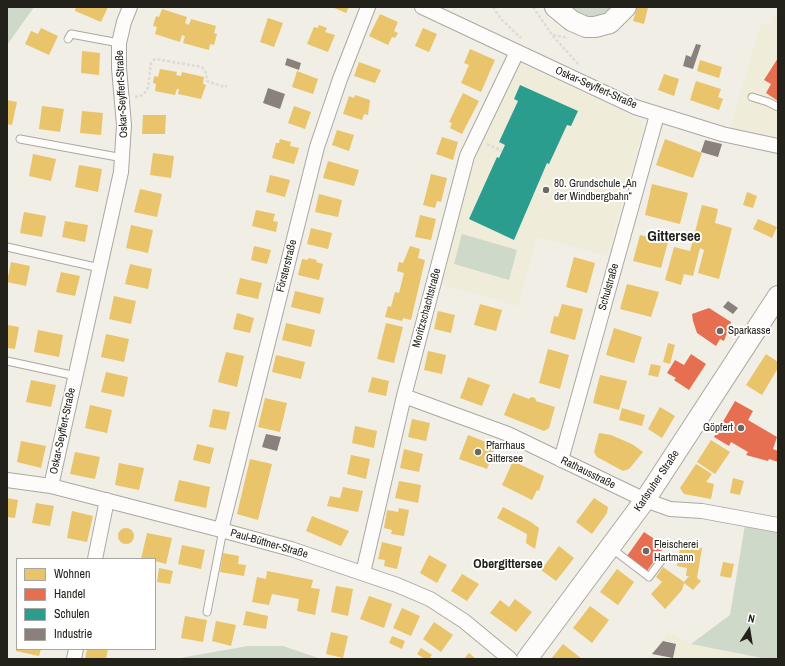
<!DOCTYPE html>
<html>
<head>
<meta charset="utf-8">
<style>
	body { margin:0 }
	#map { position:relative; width:785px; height:666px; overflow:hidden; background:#f0eee5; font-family:"Archivo Narrow",sans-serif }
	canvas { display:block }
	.frame { position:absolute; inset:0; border:8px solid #22211a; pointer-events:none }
	.legend { position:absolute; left:16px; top:558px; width:140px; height:92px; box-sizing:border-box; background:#fff; border:1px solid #a7a6a3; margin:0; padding:5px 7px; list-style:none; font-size:12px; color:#22211a }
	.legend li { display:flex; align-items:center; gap:8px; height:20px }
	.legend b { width:20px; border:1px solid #a7a6a3 }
	.north { position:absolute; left:729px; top:610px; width:40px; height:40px; -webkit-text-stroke:3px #fff; paint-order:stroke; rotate:12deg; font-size:11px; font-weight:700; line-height:16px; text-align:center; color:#22211a }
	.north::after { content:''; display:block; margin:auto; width:14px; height:18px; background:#22211a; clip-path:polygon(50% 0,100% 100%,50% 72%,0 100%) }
</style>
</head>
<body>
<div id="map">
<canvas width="785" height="666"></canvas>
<div class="frame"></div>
<ul class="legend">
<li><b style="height:11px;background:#e9c46a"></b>Wohnen</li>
<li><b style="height:11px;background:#e76f51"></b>Handel</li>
<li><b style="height:11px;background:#2a9d8f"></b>Schulen</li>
<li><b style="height:11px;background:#8a817c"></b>Industrie</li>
</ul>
<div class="north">N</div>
</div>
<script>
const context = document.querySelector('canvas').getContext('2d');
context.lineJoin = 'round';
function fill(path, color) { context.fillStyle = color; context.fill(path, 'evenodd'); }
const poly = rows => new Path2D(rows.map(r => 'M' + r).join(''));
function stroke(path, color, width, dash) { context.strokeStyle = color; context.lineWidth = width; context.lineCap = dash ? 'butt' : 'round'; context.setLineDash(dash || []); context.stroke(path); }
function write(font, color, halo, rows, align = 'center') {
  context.font = font + ' "Archivo Narrow",sans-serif'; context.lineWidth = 4; context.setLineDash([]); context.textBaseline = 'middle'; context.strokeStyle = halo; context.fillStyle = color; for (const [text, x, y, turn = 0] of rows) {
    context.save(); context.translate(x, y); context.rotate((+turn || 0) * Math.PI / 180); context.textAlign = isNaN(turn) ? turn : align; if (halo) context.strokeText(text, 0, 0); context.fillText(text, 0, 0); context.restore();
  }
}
const built = poly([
	[772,15,778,15,778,138,730,128,761,24,771,26],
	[520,63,641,120,643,128,607,256,537,237,518,306,440,284,476,157],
	[668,632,691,644,767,659,647,659]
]);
const green = poly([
	[7,7,34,7,7,45],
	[555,7,626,7,602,26],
	[462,234,517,250,509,280,454,264],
	[745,525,778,531,778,659,767,659,691,644,730,615],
	[248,646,283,646,321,659,174,659]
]);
const homes = poly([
	[76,7,108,7,101,22,75,11],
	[332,7,349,7,346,13],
	[637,7,648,7,644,24,633,21],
	[162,9,187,17,185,23,189,25,191,19,216,26,214,33,217,34,214,45,210,44,209,50,183,43,185,36,182,35,180,42,155,34,157,27,153,26,156,16,159,17],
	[380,14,398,22,394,31,398,33,395,38,392,37,388,45,369,36],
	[268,18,283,23,274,47,260,42],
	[319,25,327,28,325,32,335,35,328,52,307,44,314,27,318,28],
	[41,28,58,36,49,55,25,44,31,31,38,34],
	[423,28,437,34,429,52,415,46],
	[470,49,495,60,481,92,461,83,469,65,464,63],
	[82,51,100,53,99,75,81,73],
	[700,60,722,67,719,78,697,71],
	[359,62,381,70,375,83,354,76],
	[160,69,177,72,176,75,181,76,182,72,204,77,203,84,206,85,201,99,178,94,179,89,177,89,175,95,155,91,156,84,153,83,154,76,158,77],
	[297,71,318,79,313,94,292,87],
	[664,74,679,79,674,96,658,90],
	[696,81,721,89,718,97,723,99,719,110,690,100],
	[463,93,479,101,462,134,450,128,452,123,449,122],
	[355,95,370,100,368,115,364,114,362,120,343,114,349,96,354,98],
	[7,100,17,102,12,125,7,124],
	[42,106,64,109,60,132,39,129],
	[294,106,311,112,305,129,288,123],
	[82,111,103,113,101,135,80,133],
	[143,115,166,115,165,134,142,134],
	[337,130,354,135,349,151,332,145],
	[442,137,458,142,453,160,436,154],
	[280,139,291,142,290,146,299,148,294,164,272,158,276,143,279,143],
	[665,139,702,153,693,178,656,165],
	[153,153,174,156,171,178,150,175],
	[33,154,56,159,51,181,29,176],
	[328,161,359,170,354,186,323,178],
	[79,165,102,169,98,192,75,187],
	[431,174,447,178,441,202,437,201,435,208,423,205],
	[270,175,290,180,285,197,266,192],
	[652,184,688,193,680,224,645,215],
	[140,189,162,194,157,217,134,212],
	[747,192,757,196,753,208,743,205],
	[319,194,342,200,338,217,315,212],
	[702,205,718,209,715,223,732,228,719,279,698,273,704,250,700,248,693,276,684,274,681,285,665,280,674,247,690,251],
	[256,210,275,214,273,221,278,222,276,232,252,226],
	[24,212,46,216,42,237,20,233],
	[420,215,436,219,431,240,415,237],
	[758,219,777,227,772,238,753,229],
	[65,221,88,225,85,242,62,237],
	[131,225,153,230,148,253,126,248],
	[311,228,332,233,328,249,307,244],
	[640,235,668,242,661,268,633,261],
	[254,246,271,250,267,264,251,260],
	[410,246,420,249,418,258,425,260,411,320,403,318,402,321,385,317,388,306,391,307,395,292,399,293,404,273,397,271,399,262,403,263],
	[574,257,595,263,587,293,566,287],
	[308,258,317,260,316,262,323,264,319,280,298,275,302,259,308,260],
	[11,262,30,266,26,286,7,282],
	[130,264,152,269,148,289,125,284],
	[61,272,80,276,75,296,56,292],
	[240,278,262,283,258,299,236,294],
	[627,284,659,292,651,317,620,309],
	[295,291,324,298,320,314,291,307],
	[114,296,136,301,131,324,109,319],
	[480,304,502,310,496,331,474,325],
	[562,304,583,309,575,340,550,333,554,316,558,317],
	[438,311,455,315,451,333,434,329],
	[237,313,254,318,250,333,233,329],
	[286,323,315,330,311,347,282,340],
	[386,323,403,327,394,363,377,359],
	[7,325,19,327,15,349,7,348],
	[614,328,642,337,634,363,606,355],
	[38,330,63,335,59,357,34,352],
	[106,334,129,339,124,362,101,357],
	[668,343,675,345,670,364,663,362],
	[548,349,569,355,560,389,539,383],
	[428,351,446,355,442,374,424,370],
	[226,352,244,356,237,387,218,382],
	[766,354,778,362,778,368,762,395,746,385],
	[276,355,305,362,301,379,272,372],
	[651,364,661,366,658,377,648,375],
	[106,372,128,377,124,397,101,392],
	[600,375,627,381,619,410,593,403],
	[372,377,389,381,386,396,368,392],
	[468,377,490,385,482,406,460,398],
	[31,380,56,385,51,407,26,402],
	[513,393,529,399,531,397,535,398,536,401,555,407,549,428,544,431,504,415],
	[265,398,287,403,280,432,258,427],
	[90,405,112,410,107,433,85,428],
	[660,407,675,416,662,438,648,429],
	[622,408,645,415,642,426,619,420],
	[213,409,230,412,226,430,209,427],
	[412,419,430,423,426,441,408,437],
	[355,426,377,431,374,448,352,443],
	[599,433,611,435,632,444,643,452,629,469,623,471,597,457,594,452],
	[468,435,496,446,487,469,459,459],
	[711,440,730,452,715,474,697,462],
	[21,441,46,446,41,468,17,462],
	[197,444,214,448,210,464,193,460],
	[404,449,423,454,419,472,400,468],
	[75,452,100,457,95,479,70,474],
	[351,455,370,459,366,479,347,474],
	[250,459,272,464,258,520,237,514],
	[513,461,544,476,539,491,537,490,532,500,502,485],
	[119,463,144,468,139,490,115,485],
	[696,464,712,474,706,482,714,484,711,499,684,494,680,488],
	[733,478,744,481,740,495,730,493],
	[179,480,210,487,206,508,174,501],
	[399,481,421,485,418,503,395,498],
	[343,487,363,491,358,512,327,506,330,496,340,498],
	[7,498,18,500,15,518,7,517],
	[594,498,608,507,607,513,592,534,576,522],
	[36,503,54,506,50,526,32,523],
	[503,507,531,522,539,528,535,549,526,543,527,534,497,518],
	[399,508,409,510,404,536,391,534,392,530,384,528,387,510,398,512],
	[72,511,93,516,87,542,67,538],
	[312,516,349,531,341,546,306,531],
	'118 536a8 8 0 1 1 16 0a8 8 0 1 1-16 0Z',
	[147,533,172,538,166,564,155,561,155,559,141,559],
	[382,542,402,547,397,569,384,566,385,560,378,559],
	[681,544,702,548,697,578,701,581,693,590,684,583,682,590,665,609,651,594,662,582,656,577,663,567,684,582,689,576,686,576,687,568,677,566],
	[182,545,205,550,201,569,178,564],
	[559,546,574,558,556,581,541,570],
	[223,553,239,556,238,564,246,565,244,576,220,572],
	[429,555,447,565,437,583,420,573],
	[723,562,734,564,731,578,720,576],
	[159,568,173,571,170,584,157,582],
	[617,569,634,582,618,605,600,592],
	[267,571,313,580,311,588,320,589,315,615,297,611,299,599,272,594,269,605,252,602,257,577,266,579],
	[462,574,479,584,467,601,451,591],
	[336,586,353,589,348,616,331,612],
	[369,596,392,604,384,628,360,619],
	[515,599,532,612,516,632,490,613,500,600,509,607],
	[590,606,609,620,592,643,573,628],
	[402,608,420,616,411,636,393,628],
	[246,611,268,616,266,629,243,625],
	[185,616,207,620,203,642,181,638],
	[216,621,236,625,231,646,212,641],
	[434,622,453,635,441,652,423,639],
	[331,632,348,636,343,658,326,654],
	[392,636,405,641,402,649,389,643],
	[563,644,582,659,551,659],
	[421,648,432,655,429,659,425,659,417,654],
	[16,649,41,649,39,656,16,651],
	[87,649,108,649,106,659,85,659],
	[469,653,476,659,464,659]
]);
const shops = poly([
	[778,58,778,101,766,93,771,84,764,80],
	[709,308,731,322,724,341,720,339,716,346,697,333,693,321,692,314],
	[691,354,706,364,689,390,674,380,676,378,667,373,675,360,684,365],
	[735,401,753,411,748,420,777,437,773,449,778,451,778,462,769,459,768,461,746,455,748,452,731,442,729,446,714,437],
	[644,532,665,546,647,571,627,556]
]);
const schools = poly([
	[520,85,578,111,571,126,567,125,549,164,547,163,514,240,469,219,497,157,499,158,505,145,499,142,518,101,514,99]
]);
const industry = poly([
	[696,44,701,45,693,69,683,66,686,55,691,57],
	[287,58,301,63,299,70,285,65],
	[268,88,285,94,280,109,263,103],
	[705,140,722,144,718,157,701,152],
	[728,301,738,308,733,314,723,307],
	[266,434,281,437,277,451,262,447],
	[663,641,676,644,673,658,652,654]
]);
const path = poly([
	[493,7,501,19,521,38],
	[533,7,552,35,580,66],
	[553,35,568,38],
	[135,97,143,95,148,88,151,63,155,59,202,67,206,73,207,81,224,87,227,86],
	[487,144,502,151]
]);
const lane = poly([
	[68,39,71,34,119,43],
	[752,97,768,102,778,107],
	[20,139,123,158],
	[7,247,100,268],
	[7,361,76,376],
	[611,548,649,577,661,561],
	[207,612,223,530]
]);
const street = poly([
	[422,7,635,107,722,134,778,146],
	[404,396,508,434,645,500,670,509,702,511,778,525],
	[561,460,657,115],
	[7,480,51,486,221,530,291,549,397,585,430,599,464,621,510,659],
	[51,486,121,172,124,125,119,68,119,43,124,22,130,7],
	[221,530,317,147,340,79,368,7],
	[95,559,107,500],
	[363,573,404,396,467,156,517,52],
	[74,659,76,649]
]);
const secondary = poly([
	[555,7,572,21,586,27,595,27,610,23,626,7],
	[527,659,645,500,778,296]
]);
const markers = [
	[546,190,4,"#6a6961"],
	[720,331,4,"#6a6961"],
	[741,428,4,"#6a6961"],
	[478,452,4,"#6a6961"],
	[646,551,4,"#6a6961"]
];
const streetNames = [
	["Oskar-Seyffert-Straße",596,88,24],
	["Oskar-Seyffert-Straße",122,94,-93],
	["Försterstraße",287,266,-76],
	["Schulstraße",609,287,-74],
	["Moritzschachtstraße",427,308,-75],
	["Oskar-Seyffert-Straße",63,431,-78],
	["Rathausstraße",588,473,26],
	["Karlsruher Straße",657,481,-56],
	["Paul-Büttner-Straße",269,544,16]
];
const poiNames = [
	["80. Grundschule „An",554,184],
	["der Windbergbahn“",554,197],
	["Sparkasse",728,331],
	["Göpfert",733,428,"right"],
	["Pfarrhaus",486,446],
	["Gittersee",486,459],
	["Fleischerei",654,545],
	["Hartmann",654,558]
];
const quarterNames = [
	["Obergittersee",508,565]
];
const districtNames = [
	["Gittersee",674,237]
];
fill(built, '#efecd9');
fill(green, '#ced9ca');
fill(homes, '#e9c46a');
fill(shops, '#e76f51');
fill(schools, '#2a9d8f');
fill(industry, '#8a817c');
stroke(lane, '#aaa8a1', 9);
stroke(street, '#aaa8a1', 16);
stroke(secondary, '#aaa8a1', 22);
stroke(path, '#dcdbd8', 2.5, [3, 2]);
stroke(lane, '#fdfcfb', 7);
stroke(street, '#fdfcfb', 14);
stroke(secondary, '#fdfcfb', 20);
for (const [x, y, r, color] of markers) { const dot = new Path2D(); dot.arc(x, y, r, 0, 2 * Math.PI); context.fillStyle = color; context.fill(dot); stroke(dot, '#fff', 1.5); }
write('11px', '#22211a', '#fff', streetNames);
write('11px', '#22211a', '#fff', poiNames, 'left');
write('bold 13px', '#22211a', '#fff', quarterNames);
write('bold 15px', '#22211a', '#fff', districtNames);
</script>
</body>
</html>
